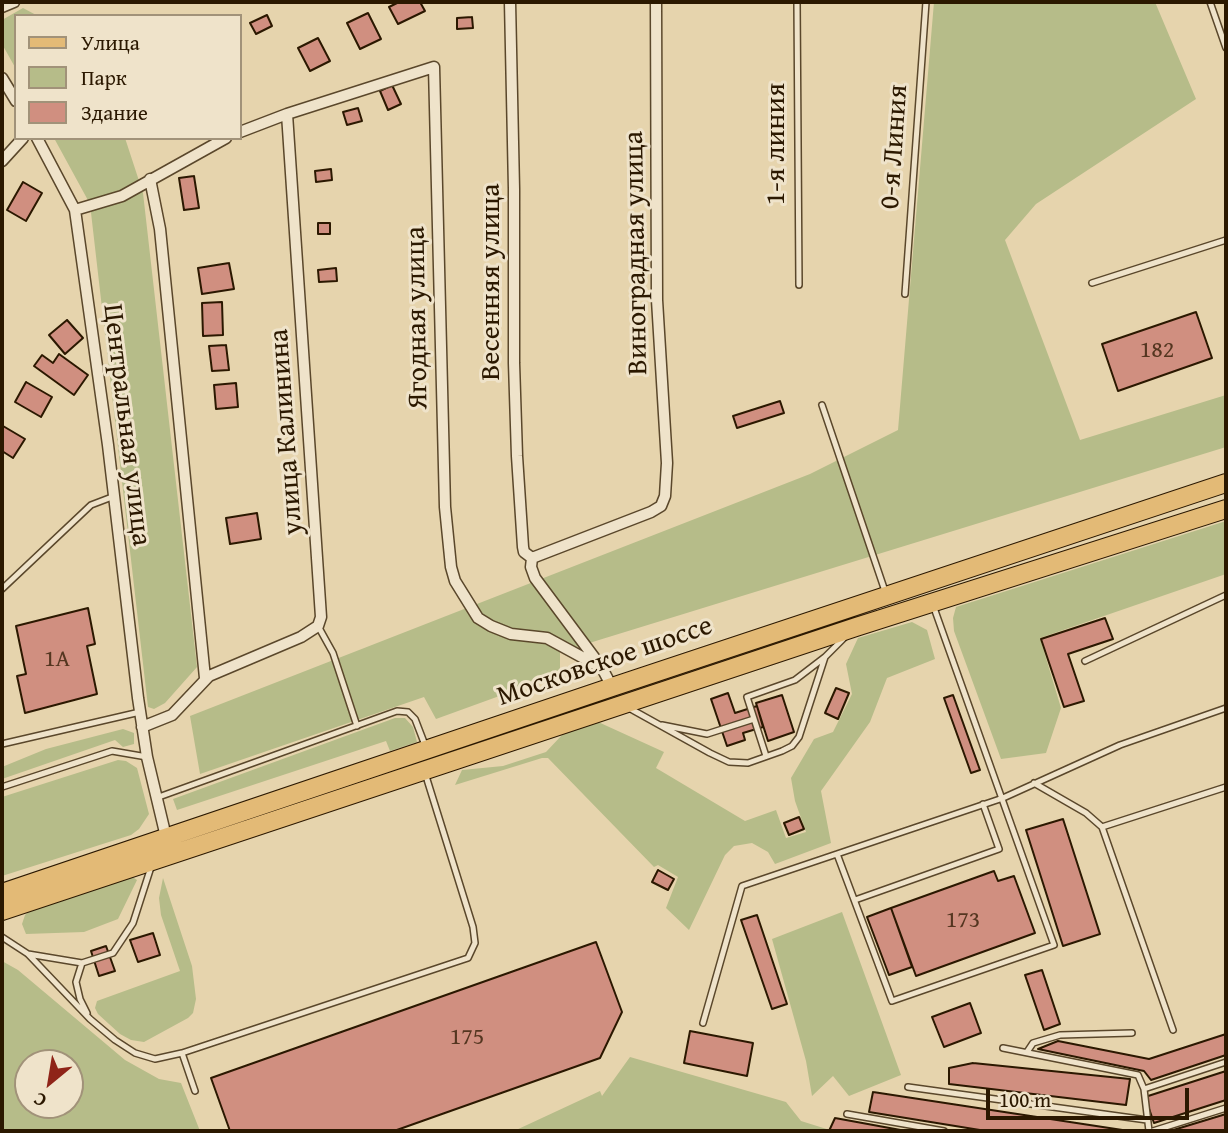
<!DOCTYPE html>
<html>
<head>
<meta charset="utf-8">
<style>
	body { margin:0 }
	#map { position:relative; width:1228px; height:1133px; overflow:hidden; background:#e6d4ad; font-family:"Gentium Book Plus",serif }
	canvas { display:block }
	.frame { position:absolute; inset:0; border:4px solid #2b1800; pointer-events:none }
	.legend { position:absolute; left:14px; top:14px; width:228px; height:126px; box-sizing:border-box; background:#efe3ca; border:2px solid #a19279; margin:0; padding:9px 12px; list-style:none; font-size:21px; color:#2b1800 }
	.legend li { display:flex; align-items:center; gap:14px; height:35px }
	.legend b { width:35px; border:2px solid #a19279 }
	.north { position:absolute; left:14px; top:1049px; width:70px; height:70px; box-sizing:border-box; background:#efe3ca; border:2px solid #a19279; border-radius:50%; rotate:210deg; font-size:19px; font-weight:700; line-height:28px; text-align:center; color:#2b1800 }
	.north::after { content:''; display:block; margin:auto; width:24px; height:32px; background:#8f2418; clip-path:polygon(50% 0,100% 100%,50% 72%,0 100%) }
	.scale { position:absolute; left:986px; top:1088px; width:203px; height:32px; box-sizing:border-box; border:4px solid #2b1800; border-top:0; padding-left:9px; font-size:21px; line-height:24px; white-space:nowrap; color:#2b1800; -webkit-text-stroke:5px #efe3ca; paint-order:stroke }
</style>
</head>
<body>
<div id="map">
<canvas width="1228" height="1133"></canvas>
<div class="frame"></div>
<ul class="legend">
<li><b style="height:9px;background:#e3ba76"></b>Улица</li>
<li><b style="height:19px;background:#b6bc89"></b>Парк</li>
<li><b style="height:19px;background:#d08f80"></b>Здание</li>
</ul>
<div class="north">С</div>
<div class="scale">100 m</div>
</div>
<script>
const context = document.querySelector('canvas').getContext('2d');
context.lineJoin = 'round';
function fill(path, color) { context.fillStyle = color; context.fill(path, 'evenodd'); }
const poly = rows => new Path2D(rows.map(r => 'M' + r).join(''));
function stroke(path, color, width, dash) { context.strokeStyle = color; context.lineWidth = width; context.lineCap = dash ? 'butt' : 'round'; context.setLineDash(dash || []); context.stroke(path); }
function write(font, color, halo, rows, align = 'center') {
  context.font = font + ' "Gentium Book Plus",serif'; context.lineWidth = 6; context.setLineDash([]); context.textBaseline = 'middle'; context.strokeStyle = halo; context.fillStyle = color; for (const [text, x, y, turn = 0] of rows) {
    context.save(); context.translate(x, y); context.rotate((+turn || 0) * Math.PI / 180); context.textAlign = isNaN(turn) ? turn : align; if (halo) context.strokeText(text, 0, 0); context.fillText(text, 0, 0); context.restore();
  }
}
const green = poly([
	[934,2,1155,2,1196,99,1036,204,1005,240,1080,440,1226,395,1226,447,560,652,560,674,436,719,424,697,200,774,190,716,810,474,898,430],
	[23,8,38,16,16,16,16,69,2,44,2,20],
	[54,138,125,138,143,193,197,667,165,703,154,709,148,707,90,204],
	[1226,521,1226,574,1040,638,1061,708,1046,753,1001,759,954,631,953,618,956,607],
	[912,622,927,630,935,659,887,678,870,722,821,791,831,843,775,864,768,852,752,843,734,846,725,855,689,930,666,908,678,877,658,865,654,867,548,758,542,758,455,785,462,770,503,766,546,752,562,735,596,721,664,752,656,768,745,821,776,810,786,838,806,832,795,801,791,778,814,739,833,732,852,694,846,664,858,638],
	[395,718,405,718,413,727,417,742,390,751,386,741,177,810,173,799],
	[123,729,134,733,134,744,123,747,115,740,2,779,2,767,46,749],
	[118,760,126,761,137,768,149,814,139,829,131,835,2,876,2,797],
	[131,876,137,880,118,919,84,932,26,934,22,924,25,915,30,910],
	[163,878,192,966,196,999,193,1013,188,1018,144,1042,131,1040,120,1034,98,1014,95,1008,97,1001,180,971,161,915,159,898],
	[842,912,901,1075,849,1096,833,1076,812,1096,806,1061,772,939],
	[2,961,18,970,125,1060,159,1079,181,1083,200,1131,2,1131],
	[28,1063,70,1063,70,1105,28,1105],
	[630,1057,786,1102,801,1121,833,1131,514,1131,600,1091,602,1096]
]);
const building = poly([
	[399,2,420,2,425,11,398,24,389,7,399,2],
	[368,13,381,39,360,49,347,23,368,13],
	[267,15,272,26,256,34,250,23,267,15],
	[472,17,473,28,457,29,457,18,472,17],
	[318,38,330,61,310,71,298,48,318,38],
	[392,85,401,104,388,110,380,91,392,85],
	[358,108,362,121,347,125,343,112,358,108],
	[331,169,332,180,316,182,315,171,331,169],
	[194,176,199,208,184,210,179,178,194,176],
	[23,182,42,193,26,221,7,210,23,182],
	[318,223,330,223,330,234,318,234,318,223],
	[229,263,234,289,202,294,198,268,229,263],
	[336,268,337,281,319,282,318,270,336,268],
	[222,302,223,335,203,336,202,303,222,302],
	[1196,312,1212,358,1118,391,1102,344,1196,312],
	[67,320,83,338,65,354,49,335,67,320],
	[226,345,229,370,212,371,209,346,226,345],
	[59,354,88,375,74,395,34,366,42,355,53,363,59,354],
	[26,382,52,397,41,417,15,402,26,382],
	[236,383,238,407,216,409,214,385,236,383],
	[780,401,784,413,737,428,733,416,780,401],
	[3,426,25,439,13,458,2,451,3,426],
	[257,513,261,539,230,544,226,518,257,513],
	[88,608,95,644,87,646,97,694,25,713,17,676,26,674,16,626,88,608],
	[1105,618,1113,639,1068,654,1084,701,1064,707,1041,639,1105,618],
	[836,688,849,693,838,719,825,713,836,688],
	[728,693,735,713,757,706,763,727,743,733,745,740,727,746,711,699,728,693],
	[782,695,794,732,768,741,756,703,782,695],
	[953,695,980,770,971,773,944,698,953,695],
	[799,817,804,829,789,835,784,823,799,817],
	[1063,819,1100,934,1063,946,1026,830,1063,819],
	[658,870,674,879,668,890,652,882,658,870],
	[994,871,998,881,1014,876,1035,933,916,976,891,908,994,871],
	[891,908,912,967,889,975,867,917,891,908],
	[757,915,787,1004,772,1009,741,920,757,915],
	[153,933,160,955,138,962,130,940,153,933],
	[596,942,622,1012,600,1058,394,1131,230,1131,211,1078,596,942],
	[106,946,115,971,99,976,91,951,106,946],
	[1042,970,1060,1024,1044,1030,1025,975,1042,970],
	[970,1003,981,1033,944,1047,932,1017,970,1003],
	[690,1031,753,1043,747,1076,684,1063,690,1031],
	[1226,1034,1226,1055,1151,1080,1144,1071,1038,1049,1058,1041,1149,1059,1226,1034],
	[973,1063,1130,1079,1126,1105,949,1084,949,1068,973,1063],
	[1226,1071,1226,1100,1154,1123,1145,1097,1226,1071],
	[873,1092,1129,1131,986,1131,869,1112,873,1092],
	[1226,1114,1226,1131,1170,1131,1226,1114],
	[835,1118,906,1131,829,1131,835,1118]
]);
const lane = poly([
	[797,2,799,285],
	[1210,2,1226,48],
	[1092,283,1226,240],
	[905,294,926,2],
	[822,405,886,594],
	[2,589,91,505,112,497],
	[318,626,333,653,357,726],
	[1085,661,1226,595],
	[629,708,710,753,729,762,748,763,782,751,792,746,799,737,825,657,844,638],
	[662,725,707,734,754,719],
	[2,744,140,712],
	[766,756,747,697,795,680,825,657],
	[1034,783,1086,813,1102,827,1173,1030],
	[2,787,112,751,147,757],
	[156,798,397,711,408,712,415,719,425,745],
	[1102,827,1226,787],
	[837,854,892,1001,1054,945,933,605],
	[855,900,999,849,983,804],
	[2,937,28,954,90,1019,115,1040,135,1053,155,1059,182,1053,468,958,475,943,473,927,425,773],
	[28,954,82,963,113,953,133,923,151,867],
	[82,963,76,982,80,999,87,1013],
	[703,1023,742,886,1003,798,1120,745,1226,708],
	[1003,1048,1138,1075,1144,1089,1226,1062],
	[1027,1052,1033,1043,1060,1035,1132,1033],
	[182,1053,195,1091],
	[908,1087,1147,1120],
	[1144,1089,1149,1131],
	[847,1114,944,1131],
	[1153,1131,1226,1108]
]);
const street = poly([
	[510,2,514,189,514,363,517,456,523,547,524,552,532,558],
	[2,7,14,2],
	[2,78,16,101],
	[240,132,287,114,434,67,445,507,451,567,455,581,478,618,491,626,511,634,547,638,602,668],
	[37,138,75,210,108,445,138,698,147,757,167,841],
	[2,161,23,138],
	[150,179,160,229,205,678],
	[75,210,122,196,226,138],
	[532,558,651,512,661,506,665,496,667,463,657,300,656,2],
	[532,558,531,567,535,578,602,668,612,687],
	[142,727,172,715,209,676,301,637,318,626,321,617,287,114]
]);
const primary = poly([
	[2,893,612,687,1226,483],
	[2,911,856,627,1226,509]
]);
const numberNames = [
	["182",1157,351],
	["1А",57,660],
	["173",963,921],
	["175",467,1038]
];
const streetNames = [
	["1-я линия",777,144,-90],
	["0-я Линия",895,147,-86],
	["Виноградная улица",637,253,-91],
	["Весенняя улица",492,282,-90],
	["Ягодная улица",418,318,-91],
	["Центральная улица",126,425,83],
	["улица Калинина",287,432,-94],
	["Московское шоссе",605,662,-19]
];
fill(green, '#b6bc89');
fill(building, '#d08f80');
stroke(building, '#2b1800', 2);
stroke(lane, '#5a472b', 8);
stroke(street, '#5a472b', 13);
stroke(primary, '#2b1800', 20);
stroke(lane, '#efe3ca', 5);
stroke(street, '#efe3ca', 10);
stroke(primary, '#e3ba76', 18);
write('24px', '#543620', null, numberNames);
write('28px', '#2b1800', '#efe3ca', streetNames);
</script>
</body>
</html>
